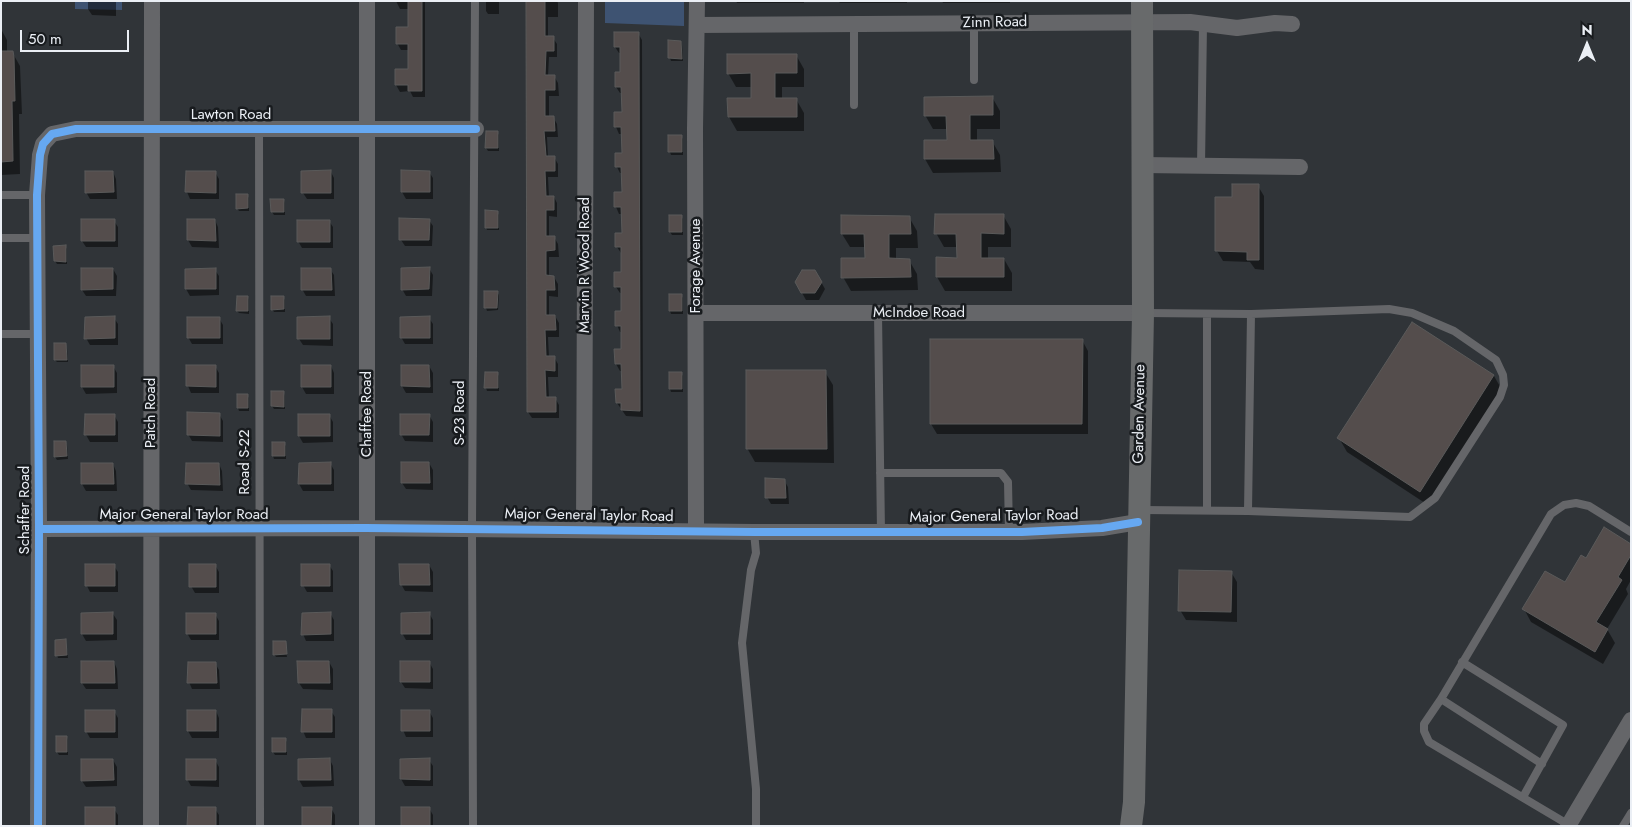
<!DOCTYPE html>
<html>
<head>
<meta charset="utf-8">
<style>
	body { margin:0 }
	#map { position:relative; width:1632px; height:827px; overflow:hidden; background:#303438; font-family:Jost,sans-serif }
	canvas { display:block }
	.frame { position:absolute; inset:0; border:2px solid #ebeff5; pointer-events:none }
	.north { position:absolute; left:1562px; top:20px; width:50px; height:50px; -webkit-text-stroke:4px #181b1e; paint-order:stroke; rotate:0deg; font-size:14px; font-weight:700; line-height:20px; text-align:center; color:#ebeff5 }
	.north::after { content:''; display:block; margin:auto; width:18px; height:22px; background:#ebeff5; clip-path:polygon(50% 0,100% 100%,50% 72%,0 100%) }
	.scale { position:absolute; left:20px; top:30px; width:109px; height:22px; box-sizing:border-box; border:2px solid #ebeff5; border-top:0; padding-left:6px; font-size:15px; line-height:18px; white-space:nowrap; color:#ebeff5; -webkit-text-stroke:4px #181b1e; paint-order:stroke }
</style>
</head>
<body>
<div id="map">
<canvas width="1632" height="827"></canvas>
<div class="frame"></div>
<div class="north">N</div>
<div class="scale">50 m</div>
</div>
<script>
const context = document.querySelector('canvas').getContext('2d');
context.lineJoin = 'round';
function fill(path, color) { context.fillStyle = color; context.fill(path, 'evenodd'); }
const poly = rows => new Path2D(rows.map(r => 'M' + r).join(''));
function stroke(path, color, width, dash) { context.strokeStyle = color; context.lineWidth = width; context.lineCap = dash ? 'butt' : 'round'; context.setLineDash(dash || []); context.stroke(path); }
function write(font, color, halo, rows, align = 'center') {
  context.font = font + ' Jost,sans-serif'; context.lineWidth = 5; context.setLineDash([]); context.textBaseline = 'middle'; context.strokeStyle = halo; context.fillStyle = color; for (const [text, x, y, turn = 0] of rows) {
    context.save(); context.translate(x, y); context.rotate((+turn || 0) * Math.PI / 180); context.textAlign = isNaN(turn) ? turn : align; if (halo) context.strokeText(text, 0, 0); context.fillText(text, 0, 0); context.restore();
  }
}
const green = poly([
	[75,1,122,1,122,10,75,9],
	[605,1,684,1,684,26,605,23]
]);
const shadow = poly([
	[88,1,116,1,116,16,92,15,88,9],
	[396,1,425,1,425,97,413,97,410,91,400,92,396,85,409,70,409,50,401,50,397,43,409,29,409,9,400,9],
	[486,1,499,1,499,14,488,14,486,11],
	[528,1,557,1,558,3,558,17,548,17,548,38,553,38,557,44,557,57,549,57,548,76,554,76,558,83,559,96,549,96,549,117,553,117,557,124,558,137,547,137,548,157,554,157,558,164,558,177,548,177,549,197,554,197,557,203,557,217,549,216,549,237,554,237,558,244,559,257,549,257,549,277,554,277,558,284,558,297,549,296,549,316,555,316,559,323,559,337,548,337,549,357,554,357,558,364,558,377,548,377,549,398,555,398,559,405,559,418,532,418,528,412],
	[736,1,804,1,804,3,737,3],
	[838,1,907,1,907,3,840,3],
	[942,1,1010,1,1010,3,943,3],
	[1046,1,1109,1,1109,2,1046,2],
	[1,29,7,40,7,52,12,52,20,66,22,114,19,114,20,174,1,175],
	[638,33,642,40,643,417,626,416,617,403,623,390,623,371,620,371,616,364,616,351,622,351,622,332,620,332,617,325,623,312,622,293,620,293,616,287,622,274,622,253,621,253,617,247,623,234,622,214,619,214,616,207,615,193,624,193,622,173,620,173,617,167,623,154,622,134,619,134,616,127,616,113,623,113,623,93,620,93,616,87,622,74,622,53,619,53,615,47],
	[681,42,682,45,683,61,671,61,670,58],
	[796,55,804,69,804,87,782,87,782,99,796,99,804,113,804,131,737,131,729,117,752,99,752,87,736,87,728,73],
	[992,97,1000,111,1000,129,977,129,977,141,992,141,1000,155,1001,172,933,173,925,159,925,141,948,141,948,129,933,129,925,115],
	[497,132,499,135,499,151,488,151,486,148],
	[681,136,683,139,683,155,671,155,670,152],
	[402,171,429,172,433,178,433,199,406,199,402,192],
	[113,172,116,179,117,199,90,199,86,192],
	[215,172,219,179,219,199,190,199,187,192],
	[331,172,334,178,334,199,307,199,303,193],
	[1258,186,1264,196,1264,270,1255,269,1250,262,1223,261,1217,251,1233,198],
	[247,195,249,198,249,211,239,211,237,208],
	[272,200,284,200,285,203,285,215,274,215,272,212],
	[497,212,499,215,499,230,487,230,486,227],
	[1003,215,1011,229,1011,247,988,247,988,259,1004,259,1012,273,1012,291,945,291,937,277,937,259,959,259,958,247,944,247,936,233],
	[681,216,683,219,683,235,672,235,670,232],
	[909,217,917,231,918,248,896,248,896,260,909,260,917,274,918,290,851,291,843,277,866,260,866,247,850,247,842,234],
	[215,220,218,227,219,248,192,247,188,240],
	[429,220,433,226,432,246,405,246,401,240],
	[114,221,118,227,118,247,86,247,82,241],
	[329,221,333,227,333,248,302,248,298,241],
	[65,246,67,249,67,264,57,264,55,261,55,247],
	[429,268,433,275,432,296,406,296,402,289],
	[113,269,117,276,116,296,86,296,82,290],
	[330,269,334,275,335,296,306,296,302,289],
	[215,270,219,276,219,295,190,296,186,289],
	[815,271,825,289,819,300,806,300,796,282],
	[497,292,499,295,498,310,487,311,486,308],
	[681,295,683,298,683,314,671,314,670,311,670,296],
	[248,297,249,300,249,314,239,313,237,311],
	[283,297,285,300,285,312,274,312,272,309],
	[114,318,118,324,118,345,90,345,86,338],
	[219,318,223,325,223,344,192,344,188,337],
	[329,318,333,324,333,346,303,345,299,339],
	[429,318,433,324,433,344,405,344,401,337],
	[1412,324,1494,376,1502,390,1428,505,1347,452,1339,438],
	[1082,340,1088,351,1088,434,937,434,931,424],
	[65,345,67,348,68,362,57,362,55,360],
	[113,366,117,373,117,393,86,394,82,387],
	[215,366,219,373,219,393,191,393,188,386],
	[331,366,334,373,334,394,306,394,302,387],
	[429,366,433,373,433,393,406,393,402,386],
	[825,372,833,385,834,463,755,462,747,448],
	[486,373,497,373,499,376,499,391,487,391,486,388],
	[681,373,683,376,683,392,671,392,670,389],
	[272,393,284,393,285,396,285,409,274,409,272,406],
	[238,395,247,395,249,398,249,411,239,411,238,408],
	[219,414,223,421,223,442,192,441,188,434],
	[114,415,118,422,118,442,90,442,86,435],
	[329,415,333,422,333,442,303,443,299,436],
	[429,415,433,422,433,442,405,441,401,434],
	[65,442,67,445,68,459,57,460,55,457],
	[284,444,286,446,286,459,274,459,273,456],
	[330,463,334,470,334,491,303,491,299,484],
	[429,463,433,470,433,490,406,489,402,483],
	[82,464,113,464,116,471,117,491,86,491,82,484],
	[219,464,222,471,223,491,191,490,187,483],
	[784,480,788,487,789,504,771,504,767,497],
	[1631,545,1631,580,1626,589,1628,594,1607,629,1615,643,1603,664,1531,622,1524,609,1565,584,1586,559],
	[215,565,219,572,219,593,195,593,191,586],
	[329,565,333,571,333,592,307,592,303,585],
	[429,565,433,572,433,592,405,591,401,584],
	[114,566,118,572,118,592,90,592,87,586],
	[1231,572,1237,582,1237,622,1186,620,1180,610],
	[330,613,334,620,334,641,306,641,303,634],
	[429,613,433,620,433,640,406,640,402,633],
	[113,614,117,620,117,640,86,641,82,634],
	[215,614,219,621,219,640,191,640,187,633],
	[66,641,68,658,58,658,57,655],
	[285,642,287,657,276,657,274,654],
	[114,662,117,669,118,689,86,689,82,683],
	[329,662,333,669,333,690,303,689,299,683],
	[429,662,433,669,433,689,405,688,401,682],
	[215,663,219,670,220,689,192,689,189,682],
	[114,711,118,718,118,738,90,738,86,731],
	[216,711,219,718,219,738,192,738,188,731],
	[331,711,335,717,335,738,306,738,303,731],
	[429,711,433,718,433,737,406,737,403,730],
	[67,737,68,740,68,755,59,755,57,752],
	[285,739,287,742,287,755,275,755,273,752],
	[113,760,117,767,117,786,86,787,82,781],
	[215,760,219,767,219,787,191,786,187,779],
	[330,760,333,766,334,786,303,787,299,780],
	[429,760,433,766,433,786,405,786,401,779],
	[331,808,335,815,335,826,303,826],
	[429,808,433,815,433,826,402,826],
	[114,809,118,815,118,826,86,826],
	[215,809,219,815,219,826,188,826]
]);
const building = poly([
	[408,1,422,1,422,91,408,91,408,85,395,85,395,69,408,69,408,44,396,44,396,27,408,27,408,1],
	[526,1,545,1,545,36,554,36,554,51,546,51,545,75,555,75,555,90,545,90,545,116,554,116,555,131,544,131,546,156,555,156,555,171,545,171,546,196,554,196,554,210,546,210,546,236,555,236,555,250,546,251,546,275,554,276,555,290,546,290,546,315,555,315,556,330,545,330,546,356,555,356,555,371,545,370,546,397,556,397,556,412,527,412,526,1],
	[614,32,639,32,640,411,621,410,621,403,616,403,615,389,622,389,621,364,615,364,614,349,621,349,621,326,615,326,615,311,621,311,621,287,614,287,614,272,621,272,621,247,615,247,615,233,622,233,621,207,614,207,614,192,622,192,621,167,615,167,615,153,622,153,621,127,614,127,614,112,622,112,621,87,615,87,615,72,620,72,620,47,614,47,614,32],
	[668,40,681,41,682,59,668,58,668,40],
	[1,51,13,51,14,57,15,101,12,101,13,161,1,162,1,51],
	[727,54,797,54,797,73,775,73,775,98,797,98,797,117,728,117,727,98,751,98,751,73,727,74,727,54],
	[993,96,993,115,970,115,970,140,993,140,994,159,924,159,924,140,947,140,946,116,924,116,924,97,993,96],
	[486,131,498,131,498,148,485,148,486,131],
	[668,135,682,135,682,152,668,152,668,135],
	[331,170,331,193,301,193,301,171,331,170],
	[401,170,430,171,430,192,401,192,401,170],
	[85,171,113,171,114,192,85,193,85,171],
	[186,171,216,171,216,193,185,192,186,171],
	[1232,184,1259,184,1259,260,1247,260,1247,252,1215,251,1215,197,1232,197,1232,184],
	[236,194,248,194,248,208,236,209,236,194],
	[270,199,284,199,284,212,271,212,270,199],
	[485,210,498,211,498,228,485,228,485,210],
	[935,214,1004,214,1004,234,981,233,981,258,1004,258,1004,277,936,277,936,257,957,258,956,234,934,234,935,214],
	[669,215,682,215,682,232,669,232,669,215],
	[841,215,910,216,911,234,889,234,889,258,910,259,911,277,841,278,841,258,865,258,864,234,841,234,841,215],
	[399,218,430,219,429,240,399,240,399,218],
	[81,219,115,219,115,241,81,241,81,219],
	[187,219,215,219,216,241,187,240,187,219],
	[297,220,330,220,330,242,297,242,297,220],
	[66,245,66,262,54,261,53,246,66,245],
	[430,267,429,289,401,290,401,268,430,267],
	[81,268,113,268,113,289,81,290,81,268],
	[216,268,216,289,185,289,185,269,216,268],
	[301,268,331,268,332,290,301,290,301,268],
	[802,270,815,270,822,282,815,293,801,293,795,282,802,270],
	[484,291,498,291,497,308,484,308,484,291],
	[669,294,682,294,682,311,669,311,669,294],
	[237,296,248,296,248,311,236,311,237,296],
	[271,296,284,296,284,309,271,310,271,296],
	[115,316,115,338,84,339,85,317,115,316],
	[330,316,330,339,297,339,297,317,330,316],
	[430,316,430,338,400,338,400,317,430,316],
	[187,317,220,317,220,338,187,338,187,317],
	[1412,322,1494,375,1420,492,1337,438,1412,322],
	[930,339,1083,339,1082,424,930,424,930,339],
	[54,343,66,343,67,360,54,360,54,343],
	[81,365,114,365,114,387,81,387,81,365],
	[186,365,216,365,216,387,186,386,186,365],
	[301,365,331,365,331,387,301,387,301,365],
	[401,365,429,365,430,387,401,386,401,365],
	[746,370,826,370,827,449,746,449,746,370],
	[485,372,498,372,498,388,484,388,485,372],
	[669,372,682,372,682,389,669,389,669,372],
	[271,391,284,391,284,407,271,406,271,391],
	[237,394,248,394,248,408,237,408,237,394],
	[187,412,220,413,220,436,187,435,187,412],
	[85,414,115,414,115,435,84,435,85,414],
	[298,414,330,414,330,436,298,436,298,414],
	[400,414,430,414,429,435,400,435,400,414],
	[54,441,66,441,67,456,54,457,54,441],
	[272,442,285,442,285,456,272,456,272,442],
	[331,462,331,484,298,484,299,463,331,462],
	[401,462,429,462,430,483,401,483,401,462],
	[81,463,113,463,114,484,81,484,81,463],
	[186,463,219,463,220,485,185,484,186,463],
	[765,478,785,479,786,498,765,498,765,478],
	[1604,527,1631,544,1631,555,1618,577,1622,580,1596,622,1608,629,1595,652,1522,609,1545,571,1565,582,1581,555,1586,558,1604,527],
	[85,564,115,564,115,586,85,586,85,564],
	[189,564,216,564,216,587,189,587,189,564],
	[301,564,330,564,330,586,301,586,301,564],
	[399,564,429,564,430,585,400,585,399,564],
	[1179,570,1232,571,1231,612,1178,611,1179,570],
	[113,612,113,634,81,634,81,613,113,612],
	[331,612,331,634,301,635,302,613,331,612],
	[430,612,430,634,401,634,401,613,430,612],
	[186,613,216,613,216,634,186,634,186,613],
	[66,639,67,655,55,656,55,640,66,639],
	[273,641,286,641,287,654,273,655,273,641],
	[81,661,114,661,115,683,81,683,81,661],
	[297,661,329,661,330,683,298,683,297,661],
	[400,661,430,661,430,682,400,682,400,661],
	[188,662,216,662,217,683,187,683,188,662],
	[302,709,332,709,332,732,301,732,302,709],
	[85,710,115,710,115,732,85,732,85,710],
	[187,710,216,710,216,731,187,731,187,710],
	[401,710,430,710,430,731,401,731,401,710],
	[56,736,67,736,67,752,56,752,56,736],
	[272,738,286,738,286,752,272,752,272,738],
	[330,758,331,780,298,780,298,759,330,758],
	[430,758,430,780,400,779,400,759,430,758],
	[81,759,113,759,114,780,81,781,81,759],
	[186,759,216,759,216,780,186,780,186,759],
	[85,807,115,807,115,826,85,826,85,807],
	[188,807,216,807,216,826,187,826,188,807],
	[302,807,332,807,331,826,302,826,302,807],
	[401,807,430,807,430,826,401,826,401,807]
]);
const lane = poly([
	[854,25,854,105],
	[974,80,974,24],
	[259,129,260,826],
	[1201,166,1203,25],
	[1,195,37,195],
	[1,238,37,238],
	[878,313,881,532],
	[1207,314,1207,510],
	[1,334,38,334],
	[880,473,1001,473,1008,482,1009,532],
	[1142,510,1248,511,1410,517,1435,498,1500,397,1504,385,1503,375,1496,360,1454,331,1412,313,1389,309,1251,314,1145,313],
	[1248,511,1251,314],
	[754,532,756,553,751,570,742,643,756,789,756,826],
	[1462,662,1563,725,1523,797],
	[1441,699,1542,764],
	[1569,825,1429,742,1424,731,1424,724,1441,699,1551,514,1564,505,1576,503,1589,506,1631,532],
	[473,826,472,528,475,1],
	[1623,826,1631,813]
]);
const street = poly([
	[367,1,367,826],
	[697,25,1190,22,1237,28,1275,23,1292,24],
	[1142,165,1300,167],
	[696,313,1143,313],
	[39,529,366,528,754,532,1022,532,1102,528,1138,522],
	[584,529,586,1],
	[696,531,695,129,697,1],
	[38,826,39,529,37,195,40,155,43,144,52,134,76,129,476,129],
	[151,826,152,1],
	[1568,826,1631,720]
]);
const secondary = poly([
	[1131,826,1134,802,1143,313,1142,1]
]);
const cycleway = poly([
	[39,529,366,528,754,532,1022,532,1102,528,1138,522],
	[38,826,39,529,37,195,40,155,43,144,52,134,76,129,476,129]
]);
const streetNames = [
	["Zinn Road",995,23,-1],
	["Lawton Road",231,115],
	["Marvin R Wood Road",585,265,-90],
	["Forage Avenue",696,266,-90],
	["McIndoe Road",919,313],
	["Patch Road",151,413,-90],
	["S-23 Road",460,413,-90],
	["Chaffee Road",367,414,-90],
	["Garden Avenue",1140,414,-89],
	["Road S-22",245,462,-90],
	["Schaffer Road",25,510,-90],
	["Major General Taylor Road",184,515],
	["Major General Taylor Road",589,516,1],
	["Major General Taylor Road",994,517,-1]
];
fill(green, '#3e5372');
fill(shadow, '#0007');
fill(building, '#544d4c');
stroke(building, '#5a5a5a', 1);
stroke(lane, '#656669', 8);
stroke(street, '#656669', 16);
stroke(secondary, '#686a6b', 22);
stroke(cycleway, '#66a8f1', 8);
write('15px', '#ebeff5', '#181b1e', streetNames);
</script>
</body>
</html>
